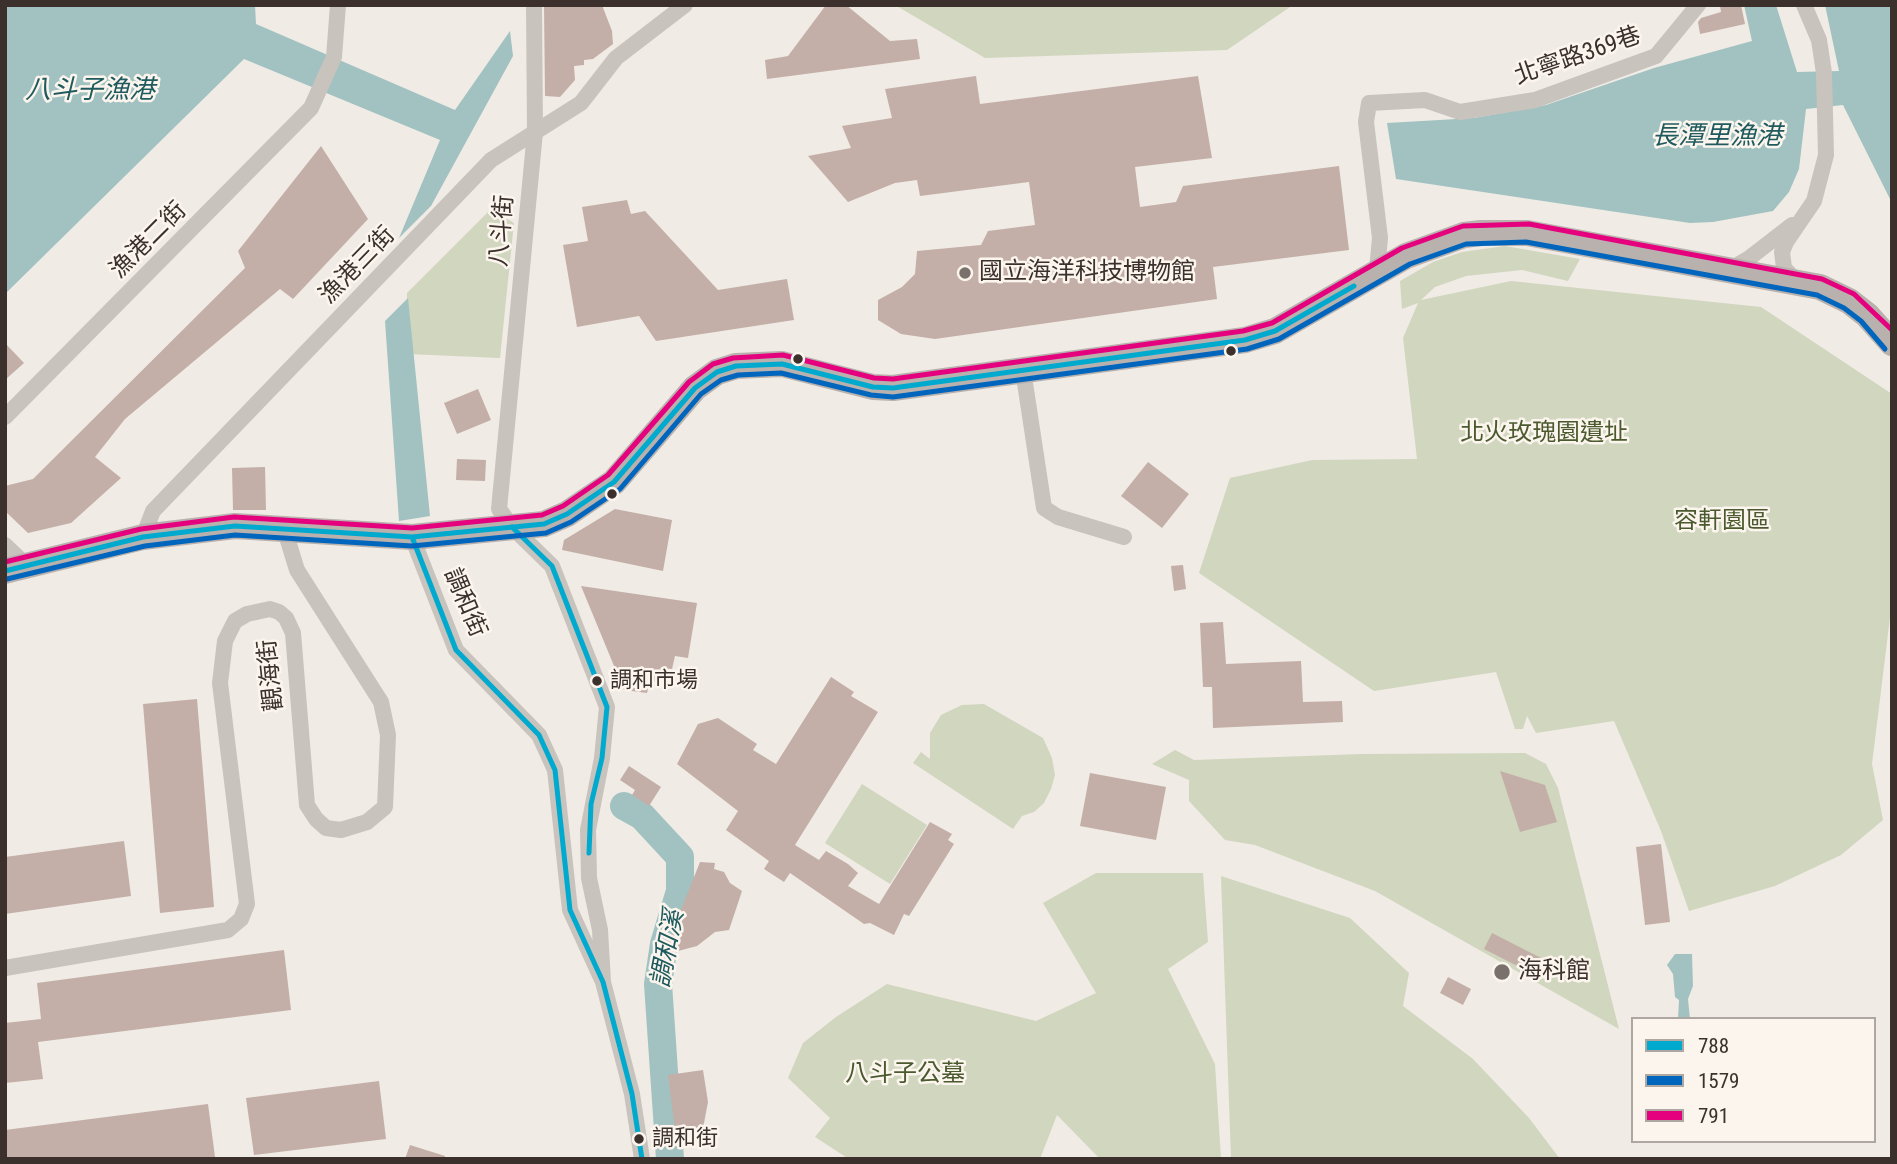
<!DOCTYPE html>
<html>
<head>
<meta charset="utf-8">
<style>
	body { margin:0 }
	#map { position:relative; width:1897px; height:1164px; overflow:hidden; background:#f0ebe5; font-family:"Roboto Condensed",sans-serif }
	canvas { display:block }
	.frame { position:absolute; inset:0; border:7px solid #3b302b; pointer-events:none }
	.legend { position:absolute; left:1631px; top:1017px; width:245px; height:126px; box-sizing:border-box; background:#fbf5ee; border:2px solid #aea6a0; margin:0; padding:9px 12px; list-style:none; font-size:21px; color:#3b302b }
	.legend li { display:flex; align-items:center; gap:14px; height:35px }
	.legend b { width:35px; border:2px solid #aea6a0 }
</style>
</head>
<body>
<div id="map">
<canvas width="1897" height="1164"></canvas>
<div class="frame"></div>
<ul class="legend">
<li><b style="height:9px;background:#00a9ce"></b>788</li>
<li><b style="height:9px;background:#0065bd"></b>1579</li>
<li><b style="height:9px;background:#e5007d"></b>791</li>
</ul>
</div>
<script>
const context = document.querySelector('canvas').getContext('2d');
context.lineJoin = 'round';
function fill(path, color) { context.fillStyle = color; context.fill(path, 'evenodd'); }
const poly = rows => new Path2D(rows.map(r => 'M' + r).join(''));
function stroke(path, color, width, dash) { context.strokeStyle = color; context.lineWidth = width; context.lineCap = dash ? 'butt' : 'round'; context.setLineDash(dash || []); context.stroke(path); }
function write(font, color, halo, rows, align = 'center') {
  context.font = font + ' "Roboto Condensed","Noto Sans TC",sans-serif'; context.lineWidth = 5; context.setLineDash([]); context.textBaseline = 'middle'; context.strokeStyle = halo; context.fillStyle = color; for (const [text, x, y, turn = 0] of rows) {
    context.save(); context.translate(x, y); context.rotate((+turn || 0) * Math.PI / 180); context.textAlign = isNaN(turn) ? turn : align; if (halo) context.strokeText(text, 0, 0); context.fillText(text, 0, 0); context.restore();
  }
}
const green = poly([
	[895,5,1293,5,1227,50,985,58],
	[491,209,514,223,500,358,407,354,407,293],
	[1505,246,1580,259,1568,281,1522,270,1466,276,1435,287,1421,300,1511,281,1761,307,1892,394,1892,601,1872,764,1883,820,1841,855,1775,886,1689,911,1661,831,1614,721,1536,733,1527,716,1523,729,1515,729,1496,672,1374,691,1199,573,1230,478,1312,460,1417,459,1403,338,1418,303,1402,309,1400,281,1433,262,1462,252],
	[984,704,1043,738,1052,758,1055,775,1051,789,1044,803,1034,812,1022,816,1013,829,913,763,921,752,930,759,930,733,941,715,962,705],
	[1175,750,1194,760,1361,754,1525,753,1546,764,1558,788,1619,1029,1375,891,1255,845,1225,840,1189,801,1189,780,1152,764],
	[862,784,927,825,890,884,825,843],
	[1096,873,1203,873,1208,942,1168,969,1215,1064,1221,1159,1100,1159,1057,1115,1040,1159,849,1159,815,1137,830,1118,788,1078,803,1043,836,1017,887,984,1036,1021,1096,993,1043,903],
	[1221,876,1350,918,1409,973,1403,1006,1473,1059,1529,1118,1560,1159,1231,1159]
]);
const water = poly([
	[5,5,255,5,256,24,455,110,510,31,513,56,431,206,399,238,440,140,244,59,5,294],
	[1744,5,1776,5,1797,72,1839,71,1825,5,1892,5,1892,203,1843,105,1806,109,1799,169,1789,192,1773,211,1713,222,1690,223,1396,179,1387,123,1474,118,1546,105,1654,68,1752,41],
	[408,298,430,516,399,521,385,321],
	[1675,954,1692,954,1693,986,1688,999,1690,1019,1678,1019,1679,1000,1675,997,1673,974,1667,965]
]);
const river = poly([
	[624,806,642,816,680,857,680,891,664,944,658,984,670,1159]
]);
const building = poly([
	[544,5,602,5,612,31,613,44,593,59,584,60,584,65,574,66,575,80,560,97,545,96],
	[826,5,846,5,890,41,917,39,920,59,767,79,765,60,788,56],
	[1741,5,1745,24,1700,34,1698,22,1701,18,1721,12,1720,6],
	[976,76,980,104,1198,76,1212,158,1135,167,1140,207,1176,202,1183,186,1339,166,1349,250,1213,267,1217,299,935,339,901,334,878,320,878,300,902,287,915,274,917,251,981,245,988,231,1035,225,1029,182,920,196,917,180,895,183,848,202,808,156,851,148,842,126,892,118,885,89],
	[321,146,368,219,293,299,280,289,125,419,95,457,121,478,71,523,28,533,5,511,5,486,33,479,245,268,238,251],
	[627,200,631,214,645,211,718,290,787,279,794,320,656,341,639,316,577,327,563,245,588,241,582,207],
	[5,343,24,363,5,380],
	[478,389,491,420,457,434,444,403],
	[457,459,486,460,485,481,456,480],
	[1148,462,1189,494,1162,528,1121,496],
	[265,467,266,510,233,510,232,468],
	[615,509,672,520,663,571,562,550,564,540],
	[1183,565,1186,589,1174,591,1171,566],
	[581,586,697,603,688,658,675,656,672,669,661,668,659,682,650,681,647,693,624,690],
	[1223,622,1226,664,1301,661,1303,702,1342,701,1343,722,1213,728,1212,687,1203,687,1200,623],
	[831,677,854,692,851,696,878,712,795,845,819,860,826,851,848,864,858,873,848,886,879,904,930,822,952,834,948,840,954,844,909,916,904,914,894,935,870,923,864,924,790,873,784,882,764,869,769,861,726,830,738,811,677,764,698,724,718,718,757,744,753,750,776,764],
	[197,699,214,907,160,913,143,704],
	[629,766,661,787,649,806,632,795,635,790,620,780],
	[1500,771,1545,785,1557,822,1520,832],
	[1090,773,1166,787,1156,840,1080,826],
	[124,841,131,896,5,914,5,857],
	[1661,844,1670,922,1645,925,1636,847],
	[700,862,715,863,714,869,724,872,730,883,742,891,729,930,715,932,697,946,663,955],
	[1492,933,1545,960,1537,976,1484,949],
	[284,950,291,1010,38,1042,43,1079,5,1083,5,1023,41,1019,37,983],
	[1448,977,1471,989,1463,1005,1440,993],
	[703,1070,708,1102,704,1123,695,1142,677,1145,668,1075],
	[379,1081,386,1139,254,1155,246,1098],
	[208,1104,215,1157,5,1159,5,1130],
	[410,1145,445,1156,445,1159,405,1159]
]);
const street = poly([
	[534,5,535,132,499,509,512,527,552,566,607,707,602,758,588,830,589,878,600,930,603,982],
	[1377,270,1380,238,1366,122,1369,103,1425,100,1460,112,1535,100,1656,56,1698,5],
	[1729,270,1748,259,1792,225],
	[1796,281,1784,268,1782,252,1786,242,1814,201,1826,155,1824,73,1819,40,1804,5],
	[1023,370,1044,508,1058,517,1124,537],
	[5,417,311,108,334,57,338,5],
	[143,537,153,511,491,160,581,103,616,58,685,5],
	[412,537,456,650,539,735,555,770,570,910,603,982,632,1094,642,1159],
	[5,545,26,565],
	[5,968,228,930,241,919,247,904,220,683,225,641,235,621,247,614,270,609,279,612,286,618,293,633,307,805,316,819,326,828,341,830,367,822,385,807,388,735,381,702,297,570,285,531]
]);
const primary = poly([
	[5,571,143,537,235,526,412,537,544,524,567,514,614,482,695,388,717,372,736,366,782,364,873,387,893,388,1245,340,1275,331,1406,256,1464,235,1481,233,1527,233,1820,287,1849,301,1867,315,1892,343]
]);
const bus1 = poly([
	[512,527,552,566,607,707,602,758,591,804,589,853],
	[412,537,456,650,539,735,555,770,570,910,603,982,632,1094,642,1159],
	[5,571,143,537,235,526,412,537,544,524,567,514,614,482,695,388,717,372,736,366,782,364,873,387,893,388,1245,340,1275,331,1354,286]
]);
const bus2 = poly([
	[7,579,145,546,235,535,412,546,546,533,571,522,620,489,701,394,721,380,738,375,781,373,871,395,893,397,1247,349,1279,339,1410,264,1466,244,1526,242,1817,295,1844,308,1861,321,1885,349]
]);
const bus3 = poly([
	[5,562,141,529,234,517,412,528,542,515,563,506,608,475,689,382,713,364,733,358,783,355,874,378,893,379,1243,331,1272,323,1402,248,1463,226,1529,224,1822,279,1854,294,1892,330]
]);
const markers = [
	[965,273,7,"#7a716c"],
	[1231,351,6,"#3b302b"],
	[798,359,6,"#3b302b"],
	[612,494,6,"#3b302b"],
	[597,681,6,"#3b302b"],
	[1502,972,9,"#7a716c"],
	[639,1139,6,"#3b302b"]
];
const busNames = [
	["調和市場",610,681],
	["調和街",652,1139]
];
const streetNames = [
	["北寧路369巷",1578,57,-19],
	["八斗街",503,231,-85],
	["漁港二街",149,241,-45],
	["漁港三街",358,266,-46],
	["調和街",464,603,67],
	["觀海街",272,675,-96]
];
const poiNames = [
	["國立海洋科技博物館",979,273],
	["海科館",1518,972]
];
const parkNames = [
	["北火玫瑰園遺址",1544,434],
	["容軒園區",1722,522],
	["八斗子公墓",905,1075]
];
const waterNames = [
	["八斗子漁港",90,91],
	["長潭里漁港",1717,137],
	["調和溪",669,949,-79]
];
fill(green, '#d1d6bf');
fill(water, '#a1c2c1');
stroke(river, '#a1c2c1', 28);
fill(building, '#c3afa7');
stroke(street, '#c9c3be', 16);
stroke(primary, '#b8b1ad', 26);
stroke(bus1, '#00a9ce', 5);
stroke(bus2, '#0065bd', 5);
stroke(bus3, '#e5007d', 5);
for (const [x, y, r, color] of markers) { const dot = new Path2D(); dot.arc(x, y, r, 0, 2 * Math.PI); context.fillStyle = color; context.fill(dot); stroke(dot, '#fbf5ee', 2.5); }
write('22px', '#3b302b', '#fbf5ee', busNames, 'left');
write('24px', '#3b302b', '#fbf5ee', streetNames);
write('24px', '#3b302b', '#fbf5ee', poiNames, 'left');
write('24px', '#4a5a2e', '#fbf5ee', parkNames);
write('italic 26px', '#1f5a5e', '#fbf5ee', waterNames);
</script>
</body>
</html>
